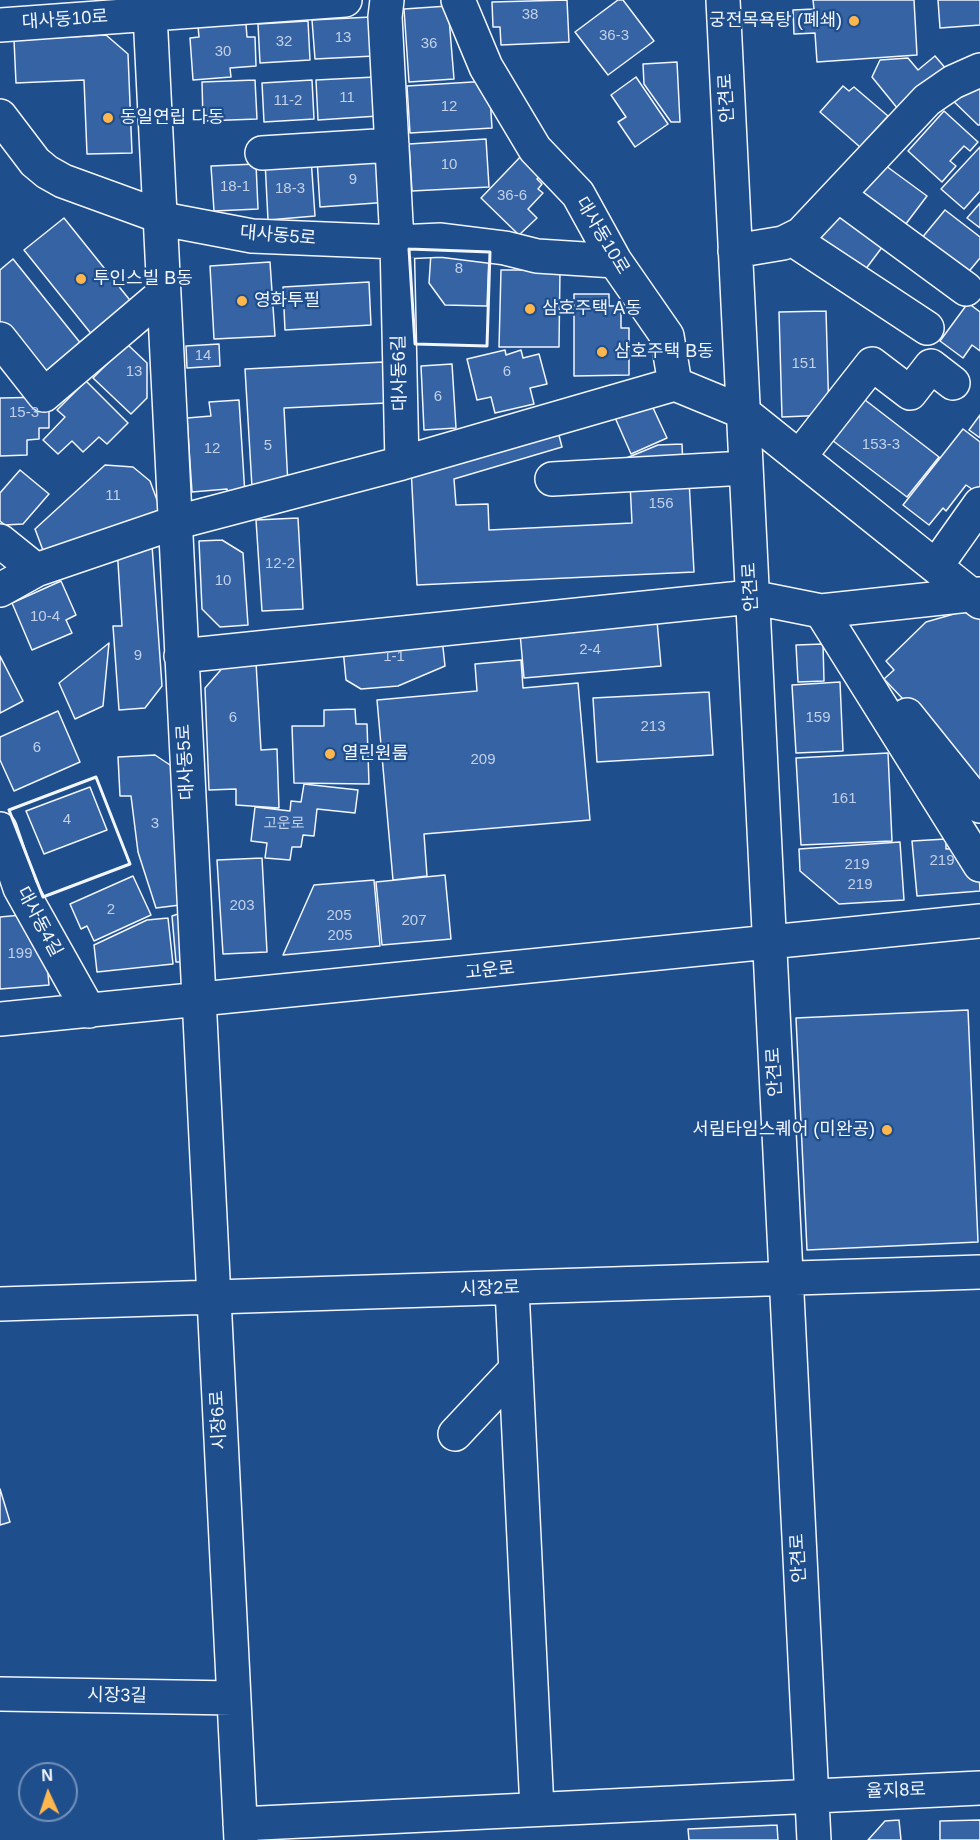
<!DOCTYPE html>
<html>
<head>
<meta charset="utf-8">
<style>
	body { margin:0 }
	#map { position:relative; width:980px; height:1840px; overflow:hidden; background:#1f4e8c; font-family:Helvetica,sans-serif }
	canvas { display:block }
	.north { position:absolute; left:18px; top:1762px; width:60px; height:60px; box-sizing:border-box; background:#1f4e8c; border:2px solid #7391ba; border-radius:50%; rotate:357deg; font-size:16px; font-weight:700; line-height:24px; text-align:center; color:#f2f6ff }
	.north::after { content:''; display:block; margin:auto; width:21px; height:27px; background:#ffb74d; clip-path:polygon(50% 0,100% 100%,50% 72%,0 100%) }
</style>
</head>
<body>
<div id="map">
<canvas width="980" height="1840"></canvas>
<div class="north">N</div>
</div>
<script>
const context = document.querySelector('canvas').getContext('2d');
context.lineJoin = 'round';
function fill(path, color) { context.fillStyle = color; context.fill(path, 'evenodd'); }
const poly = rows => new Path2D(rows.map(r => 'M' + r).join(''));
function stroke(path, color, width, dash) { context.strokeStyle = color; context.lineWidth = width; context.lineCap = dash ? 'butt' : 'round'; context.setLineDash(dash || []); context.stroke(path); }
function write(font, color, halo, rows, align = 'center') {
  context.font = font + ' Helvetica,"Noto Sans KR",sans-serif'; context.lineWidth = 4.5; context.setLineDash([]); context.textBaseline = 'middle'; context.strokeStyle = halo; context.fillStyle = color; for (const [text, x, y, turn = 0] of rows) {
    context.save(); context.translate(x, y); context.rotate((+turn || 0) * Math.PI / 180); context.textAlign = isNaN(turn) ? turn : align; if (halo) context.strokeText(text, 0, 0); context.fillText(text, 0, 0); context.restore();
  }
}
const building = poly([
	[567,0,569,42,501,45,500,27,493,27,492,2,567,0],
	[618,0,623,0,654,41,608,75,575,32,618,0],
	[813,0,914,0,917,55,817,62,815,33,794,34,793,10,814,9,813,0],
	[938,0,980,0,980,25,940,28,938,0],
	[448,6,454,79,409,82,404,9,448,6],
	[245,12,247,37,255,37,256,66,230,68,231,77,193,80,190,38,199,37,197,15,245,12],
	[371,17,374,56,315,59,312,20,371,17],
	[308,21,310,60,260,63,258,24,308,21],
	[106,35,128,54,132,153,87,154,84,80,16,83,14,40,106,35],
	[935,56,947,70,898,109,872,77,880,60,908,58,918,70,935,56],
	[677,62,680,122,671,122,644,84,643,64,677,62],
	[980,76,980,125,978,125,946,94,980,76],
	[375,77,378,116,318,120,316,80,375,77],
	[636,77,668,124,635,147,618,122,626,117,611,95,636,77],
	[255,80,257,119,203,121,202,82,255,80],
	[312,80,314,119,264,122,262,83,312,80],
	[489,81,492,128,410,133,407,86,489,81],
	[843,86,849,91,854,87,888,116,860,147,820,112,843,86],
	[944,111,978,142,970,151,964,146,950,161,956,166,942,182,908,151,944,111],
	[486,139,489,187,412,191,409,144,486,139],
	[980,147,980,191,964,209,941,189,980,147],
	[525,152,545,171,537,179,542,184,538,189,543,193,528,209,537,218,519,235,481,198,525,152],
	[387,154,390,202,320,207,317,159,387,154],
	[311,158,315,216,268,220,265,161,311,158],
	[882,163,927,196,902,229,857,196,882,163],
	[256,164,258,209,214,211,211,166,256,164],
	[980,203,980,228,967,218,980,203],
	[837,206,886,242,865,270,816,234,837,206],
	[945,210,980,237,980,258,966,275,921,239,945,210],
	[64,218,137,309,97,341,24,250,64,218],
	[431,253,489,256,487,306,445,305,429,283,431,253],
	[13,259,86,350,46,381,0,324,0,270,13,259],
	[270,262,275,336,214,339,210,266,270,262],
	[501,270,560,270,559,347,499,347,501,270],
	[369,282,371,325,285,330,283,287,369,282],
	[574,294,609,294,609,306,621,306,621,328,629,328,629,375,574,376,574,294],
	[968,303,980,312,980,351,972,345,963,358,940,341,968,303],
	[826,311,829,415,782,417,779,312,826,311],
	[127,344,147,363,147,398,131,414,93,378,127,344],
	[219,344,220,366,187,368,186,346,219,344],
	[505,350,506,355,521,350,523,358,539,354,547,384,530,388,534,404,495,413,491,397,477,400,467,359,505,350],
	[384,362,386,403,284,408,288,485,252,487,245,369,384,362],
	[452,364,456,428,424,430,421,366,452,364],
	[86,381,128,423,107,444,99,437,83,452,72,441,58,454,43,440,65,417,57,410,86,381],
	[856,393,939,457,907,497,824,434,856,393],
	[49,397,49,428,39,428,39,439,27,440,27,455,0,456,0,398,49,397],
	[648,397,667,438,631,454,613,413,648,397],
	[239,400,245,495,228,496,227,489,192,492,187,418,211,416,209,402,239,400],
	[980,415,980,438,969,430,980,415],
	[556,424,562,447,454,479,456,505,488,504,489,530,632,523,630,483,689,480,694,572,417,585,411,467,556,424],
	[963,429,980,442,980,492,979,494,966,485,946,511,943,508,929,525,903,505,963,429],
	[682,444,683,466,624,459,658,445,682,444],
	[105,465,133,467,150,481,161,511,44,553,35,529,105,465],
	[20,470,49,494,23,524,5,525,0,521,0,493,20,470],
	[298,518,303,609,262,611,256,520,298,518],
	[222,540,243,553,248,625,220,627,202,609,199,541,222,540],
	[152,545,162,686,145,708,119,710,113,626,122,626,117,547,152,545],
	[61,581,76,615,66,620,72,633,32,650,12,603,61,581],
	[975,608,980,613,980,780,884,679,894,670,886,661,926,622,975,608],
	[657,621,661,666,524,678,520,633,657,621],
	[442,638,445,666,398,686,361,689,346,680,343,649,442,638],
	[109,643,103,706,75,719,59,683,109,643],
	[823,644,824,681,798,682,796,645,823,644],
	[0,656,23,701,0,713,0,656],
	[521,660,523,688,578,683,590,820,424,834,427,876,393,880,377,700,477,691,475,664,521,660],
	[256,662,261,750,277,749,279,808,236,805,236,789,209,790,205,688,226,664,256,662],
	[840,682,843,751,796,753,792,685,840,682],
	[709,692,713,755,597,762,593,698,709,692],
	[355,709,356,724,367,724,369,784,294,783,292,726,324,726,324,710,355,709],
	[58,711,80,762,14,791,0,760,0,737,58,711],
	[888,753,892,841,801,845,796,758,888,753],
	[155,755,173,767,180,905,156,908,138,852,131,796,120,796,118,757,155,755],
	[304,784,358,790,355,813,317,809,314,836,303,835,301,847,292,847,290,860,265,858,267,843,251,841,255,807,290,811,291,801,301,802,304,784],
	[90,787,107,830,44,854,26,811,90,787],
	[946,839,946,849,960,848,979,873,980,891,917,896,912,841,946,839],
	[900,842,904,900,839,904,800,871,799,849,900,842],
	[262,858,267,952,223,954,217,860,262,858],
	[445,875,451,939,382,945,376,882,445,875],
	[133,876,151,915,94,941,87,926,81,929,70,904,133,876],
	[374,880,380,946,283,955,314,885,374,880],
	[184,912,182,962,176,962,172,916,184,912],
	[32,914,47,963,49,985,0,989,0,917,32,914],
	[168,918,173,964,97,972,94,945,147,920,168,918],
	[968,1010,978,1242,807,1250,796,1018,968,1010],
	[0,1489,10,1522,0,1525,0,1489],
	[899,1820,901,1840,868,1840,885,1821,899,1820],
	[980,1820,980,1840,940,1840,940,1821,980,1820],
	[777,1825,778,1840,689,1840,688,1829,777,1825]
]);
const minor = poly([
	[387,0,385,17,397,242,402,463],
	[458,0,486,67,535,149,578,194,615,261,667,336,675,384],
	[723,0,814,1840],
	[150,14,241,1840],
	[0,25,345,0],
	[0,116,35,162,47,172,63,181,173,221,252,236,397,242,441,240,505,248,537,256,615,261],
	[262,153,392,145],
	[838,195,966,289],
	[792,239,927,328],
	[735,251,783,243,801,234,927,100,953,82,980,70],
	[0,339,44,395,163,294],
	[675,384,743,412,980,602],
	[799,457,872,364,910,393,931,366,953,383],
	[552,479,745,468],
	[0,541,36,570,174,523,402,463,675,384],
	[936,566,980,504],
	[0,590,36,570],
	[821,611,980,865],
	[181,656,751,597,821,611,980,594],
	[907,715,980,806],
	[0,829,20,888,89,1011],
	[0,1019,980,921],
	[512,1289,537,1809],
	[0,1304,980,1272],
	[455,1434,516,1369],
	[0,1694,233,1698],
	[240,1824,980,1788]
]);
const wall = poly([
	[409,249,490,252,487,346,415,344,409,249],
	[96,777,130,864,43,897,9,810,96,777]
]);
const markers = [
	[854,21,6,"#ffb74d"],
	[108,118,6,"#ffb74d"],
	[81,279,6,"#ffb74d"],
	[242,301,6,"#ffb74d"],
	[530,309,6,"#ffb74d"],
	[602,352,6,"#ffb74d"],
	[330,754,6,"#ffb74d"],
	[887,1130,6,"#ffb74d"]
];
const numberNames = [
	["38",530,15],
	["36-3",614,36],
	["13",343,38],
	["32",284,42],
	["36",429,44],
	["30",223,52],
	["11",347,98],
	["11-2",288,101],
	["12",449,107],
	["10",449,165],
	["9",353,180],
	["18-1",235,187],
	["18-3",290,189],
	["36-6",512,196],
	["8",459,269],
	["14",203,356],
	["151",804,364],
	["13",134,372],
	["6",507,372],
	["6",438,397],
	["15-3",24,413],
	["153-3",881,445],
	["5",268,446],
	["12",212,449],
	["11",113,496],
	["156",661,504],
	["12-2",280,564],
	["10",223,581],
	["10-4",45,617],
	["2-4",590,650],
	["9",138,656],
	["1-1",394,657],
	["6",233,718],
	["159",818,718],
	["213",653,727],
	["6",37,748],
	["209",483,760],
	["161",844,799],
	["4",67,820],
	["3",155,824],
	["고운로",284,824],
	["219",942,861],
	["219",857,865],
	["219",860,885],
	["203",242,906],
	["2",111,910],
	["205",339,916],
	["207",414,921],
	["205",340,936],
	["199",20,954]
];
const streetNames = [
	["대사동10로",65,20,-4],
	["안견로",727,98,-93],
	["대사동5로",278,236,5],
	["대사동10로",602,236,59],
	["대사동6길",400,373,-91],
	["안견로",751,587,-93],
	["대사동5로",186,762,-93],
	["대사동4길",39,922,62],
	["고운로",490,971,-6],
	["안견로",775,1072,-93],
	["시장2로",490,1289,-2],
	["시장6로",219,1420,-93],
	["안견로",799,1558,-93],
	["시장3길",117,1696,1],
	["율지8로",896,1791,-2]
];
const poiNames = [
	["궁전목욕탕 (폐쇄)",842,21,"right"],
	["동일연립 다동",120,118],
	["투인스빌 B동",93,279],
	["영화투필",254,301],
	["삼호주택 A동",542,309],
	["삼호주택 B동",614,352],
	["열린원룸",342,754],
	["서림타임스퀘어 (미완공)",875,1130,"right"]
];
fill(building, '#3563a3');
stroke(building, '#f2f6ff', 1.5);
stroke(minor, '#f2f6ff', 36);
stroke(minor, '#1f4e8c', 33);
stroke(wall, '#f2f6ff', 3);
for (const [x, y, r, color] of markers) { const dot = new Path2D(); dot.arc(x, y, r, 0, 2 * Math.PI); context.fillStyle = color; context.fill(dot); stroke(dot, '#1f4e8c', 2); }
write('15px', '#c3d1e8', null, numberNames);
write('18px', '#f2f6ff', '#1f4e8c', streetNames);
write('18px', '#f2f6ff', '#1f4e8c', poiNames, 'left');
</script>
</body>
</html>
